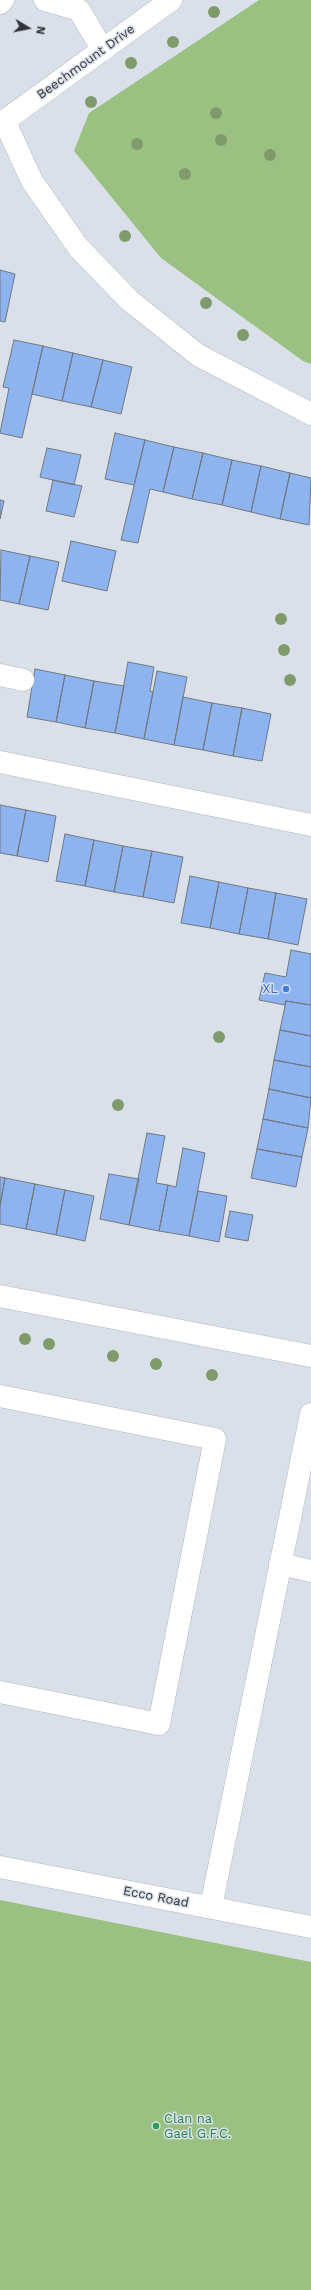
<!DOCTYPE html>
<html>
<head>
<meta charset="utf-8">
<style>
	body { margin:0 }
	#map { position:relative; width:311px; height:2290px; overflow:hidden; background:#dae0e9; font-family:"Work Sans",sans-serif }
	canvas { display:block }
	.north { position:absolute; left:8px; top:8px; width:40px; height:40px; -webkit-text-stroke:3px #dae0e9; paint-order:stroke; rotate:100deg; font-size:11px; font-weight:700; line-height:16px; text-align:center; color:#323438 }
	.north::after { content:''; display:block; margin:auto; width:14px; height:18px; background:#323438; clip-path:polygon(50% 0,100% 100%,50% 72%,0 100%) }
</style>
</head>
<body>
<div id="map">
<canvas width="311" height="2290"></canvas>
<div class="north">N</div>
</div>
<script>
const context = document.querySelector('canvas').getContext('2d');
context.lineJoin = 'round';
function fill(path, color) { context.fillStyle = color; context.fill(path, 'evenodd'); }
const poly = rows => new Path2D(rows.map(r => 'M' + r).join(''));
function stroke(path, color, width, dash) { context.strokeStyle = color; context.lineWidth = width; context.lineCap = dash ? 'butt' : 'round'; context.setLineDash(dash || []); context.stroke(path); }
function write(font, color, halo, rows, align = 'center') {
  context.font = font + ' "Work Sans",sans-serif'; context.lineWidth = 3; context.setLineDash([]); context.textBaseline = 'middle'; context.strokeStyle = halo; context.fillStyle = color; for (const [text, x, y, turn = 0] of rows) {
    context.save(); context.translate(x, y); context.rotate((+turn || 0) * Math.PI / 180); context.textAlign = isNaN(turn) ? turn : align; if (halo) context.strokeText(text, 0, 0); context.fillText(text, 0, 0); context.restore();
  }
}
const green = poly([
	[259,0,311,0,311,364,303,361,161,258,74,151,89,113],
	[0,1900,311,1962,311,2290,0,2290]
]);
const building = poly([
	[0,270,15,274,5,322,0,321,0,270],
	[14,340,43,346,22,438,0,433,9,388,3,387,14,340],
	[43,346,73,353,62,401,32,394,43,346],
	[73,353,103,360,91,407,62,401,73,353],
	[103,360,132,367,121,414,91,407,103,360],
	[115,433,145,440,134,485,105,479,115,433],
	[145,440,174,447,163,492,150,489,138,543,121,540,145,440],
	[174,447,203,453,192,499,163,492,174,447],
	[47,448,81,455,74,485,40,477,47,448],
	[203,453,232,460,222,505,192,499,203,453],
	[232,460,261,466,251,512,222,505,232,460],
	[261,466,290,473,280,519,251,512,261,466],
	[290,473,311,478,309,525,280,519,290,473],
	[53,480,82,486,74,517,46,511,53,480],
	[0,500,4,501,0,519,0,500],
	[71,541,116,551,107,591,62,581,71,541],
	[1,550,30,556,19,604,0,600,1,550],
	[30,556,59,562,48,610,19,604,30,556],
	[128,662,154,667,150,691,153,692,144,739,115,733,128,662],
	[35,669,65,675,56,722,27,717,35,669],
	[157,671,187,677,174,745,144,739,157,671],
	[65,675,94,681,85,728,56,722,65,675],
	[94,681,124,686,115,733,85,728,94,681],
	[183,697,212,703,203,750,174,745,183,697],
	[212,703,242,708,233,756,203,750,212,703],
	[242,708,271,714,262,761,233,756,242,708],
	[0,805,26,810,17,856,0,853,0,805],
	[26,810,56,816,48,862,17,856,26,810],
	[65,834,94,840,85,886,56,881,65,834],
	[94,840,123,846,114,892,85,886,94,840],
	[123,846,152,851,143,897,114,892,123,846],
	[152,851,183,857,174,903,143,897,152,851],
	[190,876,219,882,210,928,181,923,190,876],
	[219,882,248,888,239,934,210,928,219,882],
	[248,888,276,893,268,939,239,934,248,888],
	[276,893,307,899,298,945,268,939,276,893],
	[291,950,311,954,311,1005,286,1001,285,1005,259,1000,265,973,286,977,291,950],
	[286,1001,311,1005,311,1036,280,1030,286,1001],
	[280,1030,311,1036,311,1067,274,1060,280,1030],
	[274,1060,311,1067,311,1098,269,1089,274,1060],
	[269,1089,311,1098,308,1128,263,1119,269,1089],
	[263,1119,308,1128,302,1157,257,1149,263,1119],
	[147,1133,165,1136,156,1183,168,1185,159,1231,129,1225,147,1133],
	[183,1148,205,1153,189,1236,159,1231,168,1185,176,1187,183,1148],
	[257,1149,302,1157,296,1187,251,1178,257,1149],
	[109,1174,139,1179,129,1225,100,1219,109,1174],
	[0,1177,5,1178,0,1206,0,1177],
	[5,1178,35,1184,26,1229,0,1224,0,1206,5,1178],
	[35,1184,65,1190,56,1235,26,1229,35,1184],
	[65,1190,94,1196,85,1241,56,1235,65,1190],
	[198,1191,227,1196,219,1242,189,1236,198,1191],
	[230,1211,253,1215,248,1241,225,1237,230,1211]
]);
const minor = poly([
	[45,0,79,10,103,50],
	[0,3,3,0],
	[4,120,32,181,78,247,129,300,198,355,311,414],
	[0,124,171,0],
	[0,675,23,680],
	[0,762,311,825],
	[0,1296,311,1356],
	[0,1396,215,1439,159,1724,0,1692],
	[280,1564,311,1571],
	[0,1867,311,1927],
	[211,1907,311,1414]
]);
const trees = [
	[214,12],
	[173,42],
	[131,63],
	[91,102],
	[216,113],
	[221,140],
	[137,144],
	[270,155],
	[185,174],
	[125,236],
	[206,303],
	[243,335],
	[281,619],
	[284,650],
	[290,680],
	[219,1037],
	[118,1105],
	[25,1339],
	[49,1344],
	[113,1356],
	[156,1364],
	[212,1375]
];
const markers = [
	[286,989,4,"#3f7fe0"],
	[156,2126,4,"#2e9e5b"]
];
const streetNames = [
	["Beechmount Drive",86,62,-36],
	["Ecco Road",156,1897,11]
];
const shopNames = [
	["XL",278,989]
];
const leisureNames = [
	["Clan na",164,2119],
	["Gael G.F.C.",164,2134]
];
fill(green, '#9ac082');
fill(building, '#8eb4f0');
stroke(building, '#727780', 1);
stroke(minor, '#b1b7c0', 23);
stroke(minor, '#fff', 22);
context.fillStyle = '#809b6b';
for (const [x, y] of trees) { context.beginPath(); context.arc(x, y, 6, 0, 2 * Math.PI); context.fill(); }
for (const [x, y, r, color] of markers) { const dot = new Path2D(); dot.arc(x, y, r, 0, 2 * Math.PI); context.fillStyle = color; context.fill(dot); stroke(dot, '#dae0e9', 1.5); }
write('13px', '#323438', '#dae0e9', streetNames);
write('13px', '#366cbe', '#dae0e9', shopNames, 'right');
write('13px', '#27864d', '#dae0e9', leisureNames, 'left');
</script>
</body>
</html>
